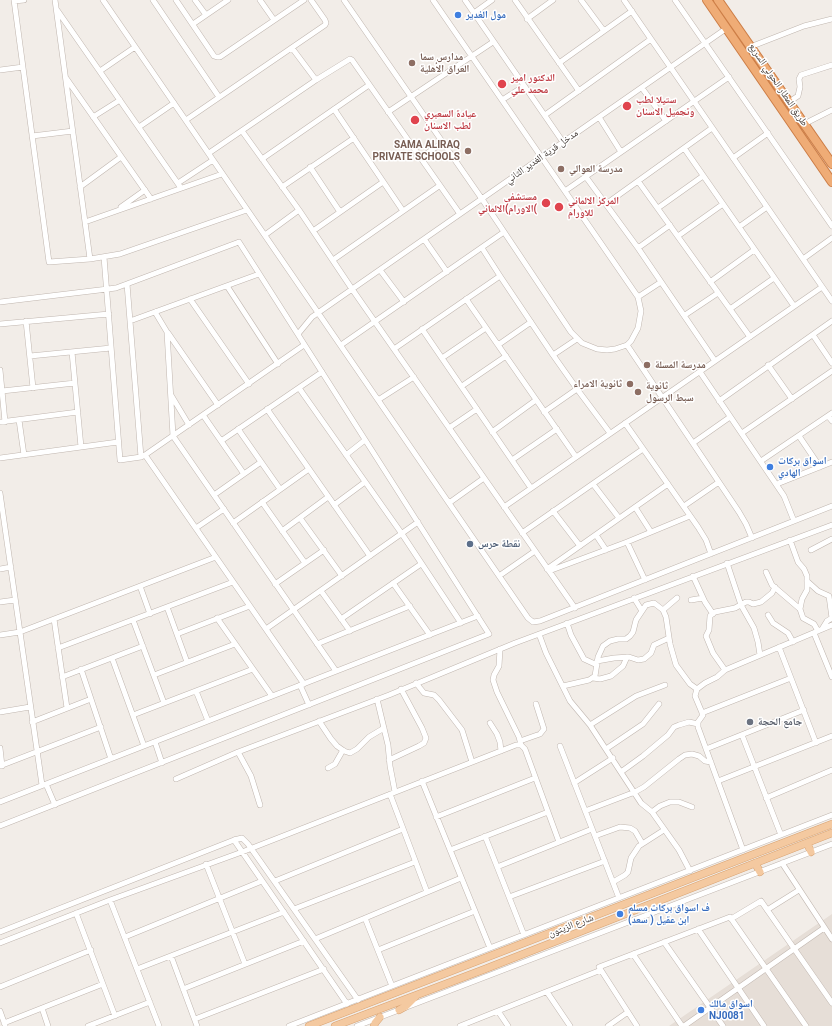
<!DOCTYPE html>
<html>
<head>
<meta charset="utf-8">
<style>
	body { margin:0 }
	canvas { display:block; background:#f2ede8 }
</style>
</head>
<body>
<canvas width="832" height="1026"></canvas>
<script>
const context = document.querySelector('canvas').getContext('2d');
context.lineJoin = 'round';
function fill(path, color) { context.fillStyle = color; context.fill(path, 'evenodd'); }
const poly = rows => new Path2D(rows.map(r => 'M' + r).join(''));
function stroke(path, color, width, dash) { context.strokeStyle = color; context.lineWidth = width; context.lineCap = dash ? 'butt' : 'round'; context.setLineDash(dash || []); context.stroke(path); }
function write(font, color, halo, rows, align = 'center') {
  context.font = font + ' Roboto,"Noto Naskh Arabic",sans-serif'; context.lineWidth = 3; context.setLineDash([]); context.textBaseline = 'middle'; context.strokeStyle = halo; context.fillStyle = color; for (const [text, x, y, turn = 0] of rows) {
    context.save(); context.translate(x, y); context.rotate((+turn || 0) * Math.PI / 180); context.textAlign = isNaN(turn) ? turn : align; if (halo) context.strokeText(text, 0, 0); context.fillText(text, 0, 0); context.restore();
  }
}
const residential = poly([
	[832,914,832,1026,669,1026]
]);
const minor = poly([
	[14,0,49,262,90,259,120,254,247,210],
	[55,0,90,259],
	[103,0,528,618,533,622,540,621,832,506],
	[153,0,219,97],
	[176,0,214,56,217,57,220,57,304,0],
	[195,0,206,15],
	[260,0,274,20],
	[344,0,482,199,571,332,582,343,597,349,607,350,615,349,627,345,631,341,638,328,641,311,638,297,433,0],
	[465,0,563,142],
	[515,0,579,91],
	[581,0,604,31],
	[624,0,832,301],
	[675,0,832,226],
	[14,1,24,0],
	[57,10,181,188],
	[474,13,492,0],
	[527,19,553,0],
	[193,24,228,0],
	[750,47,804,26,832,19],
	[292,48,316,80],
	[559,63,632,11],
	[0,70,23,67],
	[100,71,135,47],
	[66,78,151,199],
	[642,88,666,121],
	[502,100,524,86],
	[789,102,798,96,800,87,799,79,801,75,832,65],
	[334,109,403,211],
	[388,112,493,42],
	[545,115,651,39],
	[93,117,120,100],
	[599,117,621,152],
	[186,120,325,25,326,23,325,20,311,0],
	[804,124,832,110],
	[139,127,174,103],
	[242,131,299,210,352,289,575,608],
	[32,136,73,131],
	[684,148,794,306],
	[209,153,316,80,350,59,352,60,460,214],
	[420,158,442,143],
	[733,158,768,133],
	[262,159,369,85],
	[310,167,340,212],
	[586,177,638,248,715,361],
	[638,181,750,337],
	[178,183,213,160],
	[80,187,121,157],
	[282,187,354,138],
	[565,191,729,77],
	[606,204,712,128],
	[121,207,145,190],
	[658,208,703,176],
	[85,222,222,174],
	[739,227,767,207],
	[313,231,383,182],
	[265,235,299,210],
	[678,236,723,204],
	[424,239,447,272],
	[482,248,500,276,553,355,577,389,610,433],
	[638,248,670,225],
	[104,257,120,460,141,457,145,455,304,345],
	[803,259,832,238],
	[333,260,439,186],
	[380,270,404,302],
	[710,282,754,250],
	[127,284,141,457],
	[227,286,278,364],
	[638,297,661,282],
	[190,299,249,384],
	[466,299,576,457],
	[0,302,116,288,239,242,489,634,0,826],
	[730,309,774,278],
	[155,312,167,332,173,436,336,671],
	[685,315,718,293],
	[26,321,33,388],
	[130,321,259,274],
	[0,324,109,314],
	[422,329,531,488],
	[168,333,218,405],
	[298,334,312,317,727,28],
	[813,335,832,363],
	[341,345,504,232],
	[498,345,531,322],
	[627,345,739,512,746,524,752,538],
	[394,349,500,276],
	[72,352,81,447],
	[553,355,577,339],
	[30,356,111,348],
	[442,358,486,328],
	[768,365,792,399],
	[0,370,5,422],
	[700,372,784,496,794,521],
	[462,386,506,356],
	[299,388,402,534,461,623],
	[2,391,75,383],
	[171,395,189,425],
	[378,400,414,377],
	[719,401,832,321],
	[267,409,370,556],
	[544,412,577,389],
	[203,415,244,474],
	[828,416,832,421],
	[19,420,24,455],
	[0,422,78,412],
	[625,423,698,527,706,540,711,554],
	[449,428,477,409],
	[238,429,280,489],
	[492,432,536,400],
	[742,433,832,371],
	[799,436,820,467],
	[221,441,322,372],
	[693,443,730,417],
	[145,455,304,684],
	[346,455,365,440],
	[0,458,118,442],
	[512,460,557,429],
	[761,461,832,413],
	[593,484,619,518],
	[777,484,832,462],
	[0,493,42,785],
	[214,495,261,462],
	[262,502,305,563],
	[449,503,484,478],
	[334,505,365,482],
	[684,506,719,482],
	[504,507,822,287],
	[635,507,651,532],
	[553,511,580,546],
	[300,518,342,576],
	[233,523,309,469],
	[196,528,224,509],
	[282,531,328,497],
	[522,533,643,449],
	[596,535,606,550],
	[790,540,798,562,804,569,807,576,807,590,802,599,800,609,803,618,814,624,818,631],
	[627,542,645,580],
	[811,550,832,539],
	[727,563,741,605,754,628,758,642,760,655],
	[0,569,11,567],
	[547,569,668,484],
	[549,571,627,542,690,516],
	[766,572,772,585,800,609],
	[499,576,535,551],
	[693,576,705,602,713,614],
	[807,581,818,591,829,596,832,618],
	[393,583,430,635],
	[275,584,324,550],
	[140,586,150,614],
	[321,591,350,631],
	[634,598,642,611],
	[691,600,703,598],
	[0,602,15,600],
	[167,607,187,662],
	[663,610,677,598],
	[768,615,773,623,788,633,793,642],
	[217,618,272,696],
	[54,619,67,708],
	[341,619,421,564],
	[133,620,164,703],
	[567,623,571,635,584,659,597,665],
	[266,629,418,522],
	[822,629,827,621,832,618],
	[814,633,832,677],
	[177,634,250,606],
	[539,634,546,653,570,701,590,725,641,803,652,812,679,850,690,871],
	[0,635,20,632,216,557],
	[317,644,410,606],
	[779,647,816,743],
	[58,648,233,582],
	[500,649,499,666,494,675,493,680,497,692,519,737,521,745],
	[112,658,144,746],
	[597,661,614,658,629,657,638,660,644,659,651,653,654,645,669,638],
	[81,669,111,759],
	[725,670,713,653,706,636,709,630,710,616,715,612,735,608,746,602,749,602,753,604,761,602,772,593,775,587],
	[154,675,235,644],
	[62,677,143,646],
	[593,678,600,679,611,676,623,666,627,657],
	[416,683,424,693,434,695,439,700,462,730,472,762],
	[300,685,309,705],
	[563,686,589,680,595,676,598,657,603,646,610,641,618,639,626,639,630,636,633,632,636,620,646,605,654,603,663,610,666,617,670,644,676,665,690,684,697,689],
	[196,691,208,721],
	[377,699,388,745,390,766,395,792],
	[0,712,30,707],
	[702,713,791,678],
	[133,715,253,669],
	[319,721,331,739,337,746,344,751,350,753,357,749,369,737,384,728],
	[32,722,91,699],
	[490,723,497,734,500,742,501,751],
	[590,725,636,696,665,685],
	[742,735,781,835],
	[520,741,540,734,544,729,536,704],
	[155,742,162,763],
	[560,746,619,898],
	[0,748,2,766],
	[606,749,643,724,659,704],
	[706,749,804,710],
	[238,752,251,776,260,805],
	[389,760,419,746,424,743,426,738,422,728,401,689],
	[0,766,101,727],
	[328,768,335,764,343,750],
	[621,772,643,756,668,735,674,727,679,725,689,722,698,724],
	[176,779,238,752,389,695,515,643,832,525],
	[422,781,490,948],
	[718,781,832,736],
	[574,783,613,758],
	[46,784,55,805],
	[390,794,427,892],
	[766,798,832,770],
	[0,802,478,616],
	[585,811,635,792,644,787,679,759,685,755,692,754,699,756,705,761,711,762],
	[652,812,660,806,670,802,679,802,692,807],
	[436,817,535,778],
	[485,836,524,935],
	[595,836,620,827,630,828,635,831,642,843],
	[234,840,347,1004],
	[450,850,548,812],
	[743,850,698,727,698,722,703,715,695,696,697,689,705,683,717,677,725,670,832,625],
	[782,863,832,939],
	[206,864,245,964],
	[497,867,592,829],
	[275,881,403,829],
	[613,882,625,875,628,872,631,858,639,846,664,830],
	[509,897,605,861],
	[110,900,159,1026],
	[294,909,415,862],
	[767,910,799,890],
	[76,913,115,1016],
	[365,918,392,986],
	[731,919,761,901,832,1003],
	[698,929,764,1026],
	[0,932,234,840,242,838,248,844,358,1000],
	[125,937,262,881],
	[315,939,461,878],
	[664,942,723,1026],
	[0,943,110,900,242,852,516,745,521,745,525,749,559,842],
	[378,950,475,911],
	[633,954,682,1026],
	[171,956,197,1026],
	[137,969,284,912],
	[0,987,91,950],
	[183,989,304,941],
	[547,992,570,1026],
	[42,1008,48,1026],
	[0,1011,5,1025],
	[498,1011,508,1026],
	[195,1019,324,969],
	[4,1023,103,984],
	[88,1026,150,1002],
	[289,1026,832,815],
	[357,1026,832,844],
	[460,1026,601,970],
	[608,1026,628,1012],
	[637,1026,599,967,730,917,806,1026],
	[684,1026,824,928]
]);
const major = poly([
	[807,843,811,852],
	[755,863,760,872],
	[399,1010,406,1006,416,996],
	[309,1026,832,824],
	[335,1026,485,969,832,833],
	[374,1026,375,1023,380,1017]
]);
const highway = poly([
	[707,0,832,182],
	[718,0,832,164]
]);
const markers = [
	[458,15,4,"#3f7fe0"],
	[412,63,4,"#8d6e63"],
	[502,84,5,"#e0444e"],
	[627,106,5,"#e0444e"],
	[415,120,5,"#e0444e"],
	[468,151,4,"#8d6e63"],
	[561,169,4,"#8d6e63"],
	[546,203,5,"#e0444e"],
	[559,207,5,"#e0444e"],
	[647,365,4,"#8d6e63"],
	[630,384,4,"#8d6e63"],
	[638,392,4,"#8d6e63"],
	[770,467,4,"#3f7fe0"],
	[470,544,4,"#5c6f8a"],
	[750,722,4,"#6b7280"],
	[620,914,4,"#3f7fe0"],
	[701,1010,4,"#3f7fe0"]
];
const shopNames = [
	["مول الغدير",466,15],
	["اسواق بركات",778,461],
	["الهادي",778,473],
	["ف اسواق بركات مسلم",628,908],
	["ابن عقيل ( سعد)",628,920],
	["اسواق مالك",709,1004],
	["NJ0081",709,1016]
];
const educationNames = [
	["مدارس سما",420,57],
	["العراق الأهلية",420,69],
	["SAMA ALIRAQ",460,145,"right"],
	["PRIVATE SCHOOLS",460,157,"right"],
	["مدرسة العوالي",569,169],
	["مدرسة المسلة",655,365],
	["ثانوية الامراء",622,384,"right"],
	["ثانوية",646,386],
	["سبط الرسول",646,398]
];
const healthNames = [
	["الدكتور امير",511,78],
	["محمد علي",511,90],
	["ستيلا لطب",636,100],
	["وتجميل الاسنان",636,112],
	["عيادة السعبري",424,114],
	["لطب الاسنان",424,126],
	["مستشفى",537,197,"right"],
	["الاورام)الالماني(",537,209,"right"],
	["المركز الالماني",568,201],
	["للاورام",568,213]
];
const streetNames = [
	["طريق المطار الحولي السريع",778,85,56],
	["مدخل قرية الغدير الثاني",542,157,-35],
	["شارع الزيتون",571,926,-21]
];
const serviceNames = [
	["نقطة حرس",478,544]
];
const worshipNames = [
	["جامع الحجة",758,722]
];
fill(residential, '#e6ded7');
stroke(minor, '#c0b6af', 6);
stroke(major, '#d8a271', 8);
stroke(highway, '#cd7e47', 10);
stroke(minor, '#fff', 5);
stroke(major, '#f4c9a0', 7);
stroke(highway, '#efac76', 8);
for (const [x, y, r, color] of markers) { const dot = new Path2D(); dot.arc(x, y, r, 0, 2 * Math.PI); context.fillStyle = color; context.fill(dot); stroke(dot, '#fff', 1.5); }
write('bold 10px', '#366cbe', '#fff', shopNames, 'left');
write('bold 10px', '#785e54', '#fff', educationNames, 'left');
write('bold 10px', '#be3a42', '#fff', healthNames, 'left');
write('10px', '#453d38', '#fff', streetNames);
write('bold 10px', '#4e5e75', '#fff', serviceNames, 'left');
write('bold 10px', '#5b616d', '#fff', worshipNames, 'left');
</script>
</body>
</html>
